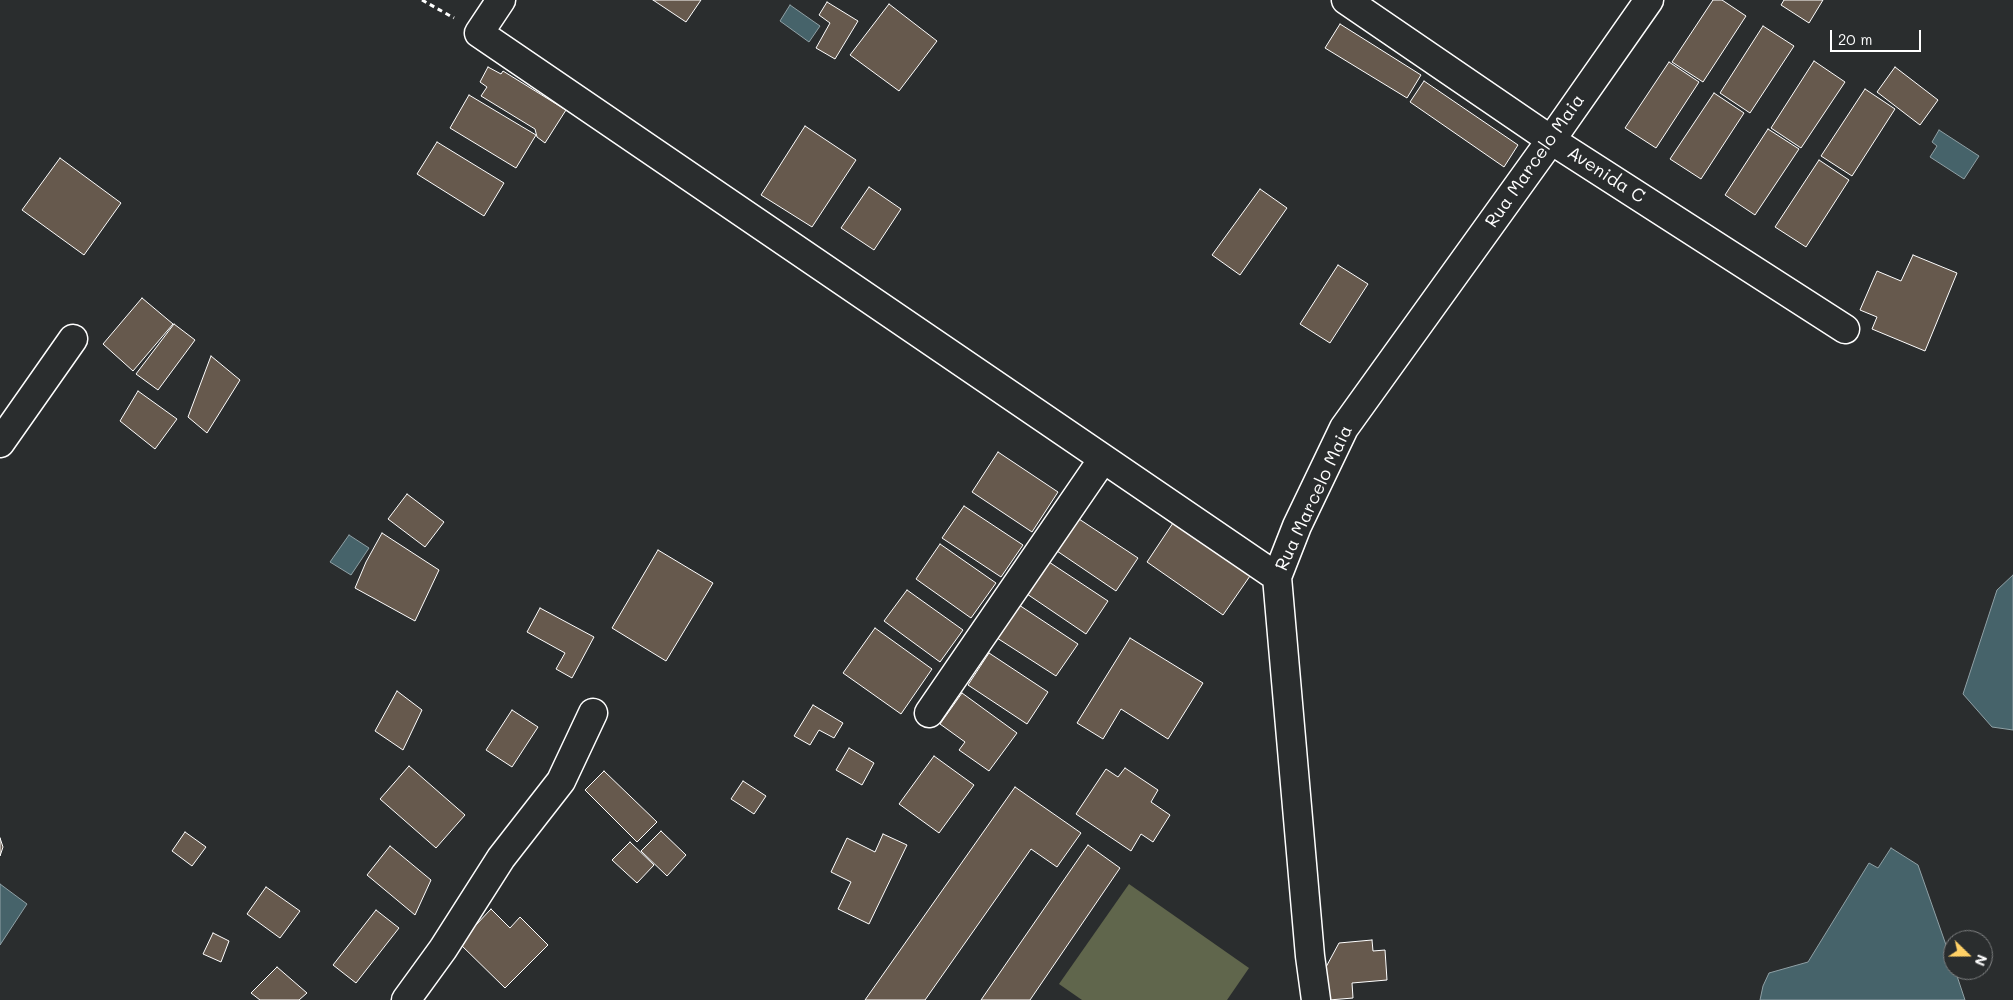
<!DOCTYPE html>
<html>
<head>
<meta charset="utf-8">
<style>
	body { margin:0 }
	#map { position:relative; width:2013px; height:1000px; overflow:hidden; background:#2a2d2e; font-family:Mali,sans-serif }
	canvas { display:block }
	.north { position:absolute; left:1943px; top:930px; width:50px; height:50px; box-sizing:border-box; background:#2a2d2e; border:1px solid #7f8182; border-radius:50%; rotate:112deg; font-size:14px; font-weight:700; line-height:20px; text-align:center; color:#fff }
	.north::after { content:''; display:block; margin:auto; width:18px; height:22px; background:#ffd166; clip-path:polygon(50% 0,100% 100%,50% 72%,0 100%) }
	.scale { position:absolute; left:1830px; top:30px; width:91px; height:22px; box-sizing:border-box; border:2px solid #fff; border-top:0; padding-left:6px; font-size:15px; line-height:18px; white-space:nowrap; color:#fff; -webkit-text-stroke:4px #2a2d2e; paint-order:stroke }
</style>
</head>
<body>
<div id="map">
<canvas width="2013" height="1000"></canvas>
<div class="north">N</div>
<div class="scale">20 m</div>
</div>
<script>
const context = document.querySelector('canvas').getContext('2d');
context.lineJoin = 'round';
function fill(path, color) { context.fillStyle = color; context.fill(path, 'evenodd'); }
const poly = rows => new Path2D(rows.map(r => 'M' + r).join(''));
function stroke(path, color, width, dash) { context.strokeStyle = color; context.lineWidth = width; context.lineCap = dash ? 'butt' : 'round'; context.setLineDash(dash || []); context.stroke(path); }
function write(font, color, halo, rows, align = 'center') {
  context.font = font + ' Mali,sans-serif'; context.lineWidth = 4; context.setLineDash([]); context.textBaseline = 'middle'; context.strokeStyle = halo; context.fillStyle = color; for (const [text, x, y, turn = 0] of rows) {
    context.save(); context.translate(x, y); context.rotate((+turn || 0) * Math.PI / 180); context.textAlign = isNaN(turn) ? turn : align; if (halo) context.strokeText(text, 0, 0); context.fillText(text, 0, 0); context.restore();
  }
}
const green = poly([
	[1129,884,1249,968,1227,1000,1082,1000,1059,984]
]);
const water = poly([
	[790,5,820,26,809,42,780,21,790,5],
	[1939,130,1979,156,1964,179,1930,157,1937,146,1932,142,1939,130],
	[349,535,369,548,351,575,330,562,349,535],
	[2013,575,2013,730,1992,727,1963,694,1997,590,2013,575],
	[1891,848,1918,865,1953,965,1953,970,1955,970,1965,1000,1760,1000,1763,986,1769,973,1808,962,1869,863,1878,868,1891,848],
	[0,884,27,904,0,945,0,884]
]);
const building = poly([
	[653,0,701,0,686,22,653,0],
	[1713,0,1722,0,1746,16,1703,82,1672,62,1713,0],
	[1784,0,1823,0,1809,23,1781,5,1784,0],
	[827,2,858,21,835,59,816,48,830,23,819,15,827,2],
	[889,4,937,41,899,91,850,55,889,4],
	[1340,24,1421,75,1407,98,1325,48,1340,24],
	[1763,26,1794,46,1750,113,1720,93,1763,26],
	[1814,61,1845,82,1801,148,1771,128,1814,61],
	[1669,62,1699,82,1656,148,1625,128,1669,62],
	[488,67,501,74,503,71,566,110,545,143,537,137,535,129,481,96,487,87,480,82,488,67],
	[1895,67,1938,100,1920,125,1877,92,1895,67],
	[1424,81,1518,145,1504,167,1410,102,1424,81],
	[1865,89,1895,109,1852,176,1821,156,1865,89],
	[1714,93,1744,113,1701,179,1670,159,1714,93],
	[469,95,536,135,516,168,450,128,469,95],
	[805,126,856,160,812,227,761,195,805,126],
	[1768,129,1799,149,1755,215,1725,195,1768,129],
	[437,142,504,183,484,216,417,174,437,142],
	[60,158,121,203,84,255,22,210,60,158],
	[1819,160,1849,180,1806,247,1775,227,1819,160],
	[869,187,901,209,874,250,841,228,869,187],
	[1260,189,1287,208,1240,275,1212,255,1260,189],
	[1913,255,1957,273,1925,351,1872,329,1877,317,1860,310,1877,271,1901,281,1913,255],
	[1338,265,1368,284,1330,343,1300,324,1338,265],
	[142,298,173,324,133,371,103,344,142,298],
	[174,324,195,340,158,390,136,374,174,324],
	[211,356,240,380,207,433,188,417,211,356],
	[138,391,177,419,155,449,120,421,138,391],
	[998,452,1058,492,1032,532,972,492,998,452],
	[407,494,444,522,425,547,388,519,407,494],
	[964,506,1023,545,1001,577,942,538,964,506],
	[1079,519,1138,558,1116,591,1057,551,1079,519],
	[1173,523,1250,576,1223,615,1147,562,1173,523],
	[382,533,439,570,415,621,355,588,366,562,382,533],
	[940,544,996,583,971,618,916,579,940,544],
	[658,550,713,583,666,661,612,628,658,550],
	[1049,562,1108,601,1086,634,1027,594,1049,562],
	[907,590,963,630,940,662,884,621,907,590],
	[1019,605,1078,644,1056,676,997,638,1019,605],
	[540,608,594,637,572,678,556,669,565,653,527,632,540,608],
	[875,628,932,669,901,714,843,673,875,628],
	[1130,638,1203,683,1168,739,1121,709,1103,739,1077,723,1130,638],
	[989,653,1048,692,1027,724,968,685,989,653],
	[397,691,422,710,403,750,375,731,397,691],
	[962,693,1017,733,989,771,959,750,965,742,940,724,962,693],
	[813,705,843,723,834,738,819,730,810,745,794,736,813,705],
	[512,710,538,727,512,767,486,750,512,710],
	[849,748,874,763,862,785,836,770,849,748],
	[934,756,974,785,939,833,899,804,934,756],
	[409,766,465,815,436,848,380,799,409,766],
	[1125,768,1158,790,1151,802,1170,815,1153,842,1141,834,1131,851,1076,814,1106,769,1118,777,1125,768],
	[604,771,657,822,637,842,585,790,604,771],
	[743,781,766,796,754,814,731,799,743,781],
	[1015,787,1081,833,1057,867,1031,849,925,1000,865,1000,1015,787],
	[661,831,686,855,667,876,641,851,661,831],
	[185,832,206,847,192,866,172,851,185,832],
	[883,834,907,845,869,924,838,909,851,882,831,872,847,838,875,852,883,834],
	[0,838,3,847,0,856,0,838],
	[630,842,654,865,637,883,612,860,630,842],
	[1088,845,1120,868,1030,1000,981,1000,1088,845],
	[390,846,431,880,415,915,367,875,390,846],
	[266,887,300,911,280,938,247,914,266,887],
	[491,909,510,928,520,917,548,945,505,988,459,943,491,909],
	[376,910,399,928,356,983,333,965,376,910],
	[213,933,229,941,221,962,203,954,213,933],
	[1372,940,1373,951,1385,950,1387,980,1352,983,1353,998,1329,1000,1326,967,1339,943,1372,940],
	[277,967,307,993,299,1000,260,1000,251,993,277,967]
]);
const path = poly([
	[422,0,454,18]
]);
const minor = poly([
	[501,0,479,33,1277,577],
	[1346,0,1551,140,1845,329],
	[0,443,73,339],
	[929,713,1103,459],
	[406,1000,443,949,501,858,561,781,593,713],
	[1316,1000,1310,956,1277,577,1297,526,1344,428,1551,140,1649,0]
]);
const streetNames = [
	["Rua Marcelo Maia",1535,161,-55],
	["Avenida C",1606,175,33],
	["Rua Marcelo Maia",1314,498,-65]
];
fill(green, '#60664c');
fill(water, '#46636a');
stroke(water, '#90a1a6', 1);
fill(building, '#66594d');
stroke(building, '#fff', 1);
stroke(minor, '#fff', 31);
stroke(path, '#fff', 3, [5, 4]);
stroke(minor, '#2a2d2e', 28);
write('18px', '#fff', '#2a2d2e', streetNames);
</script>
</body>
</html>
